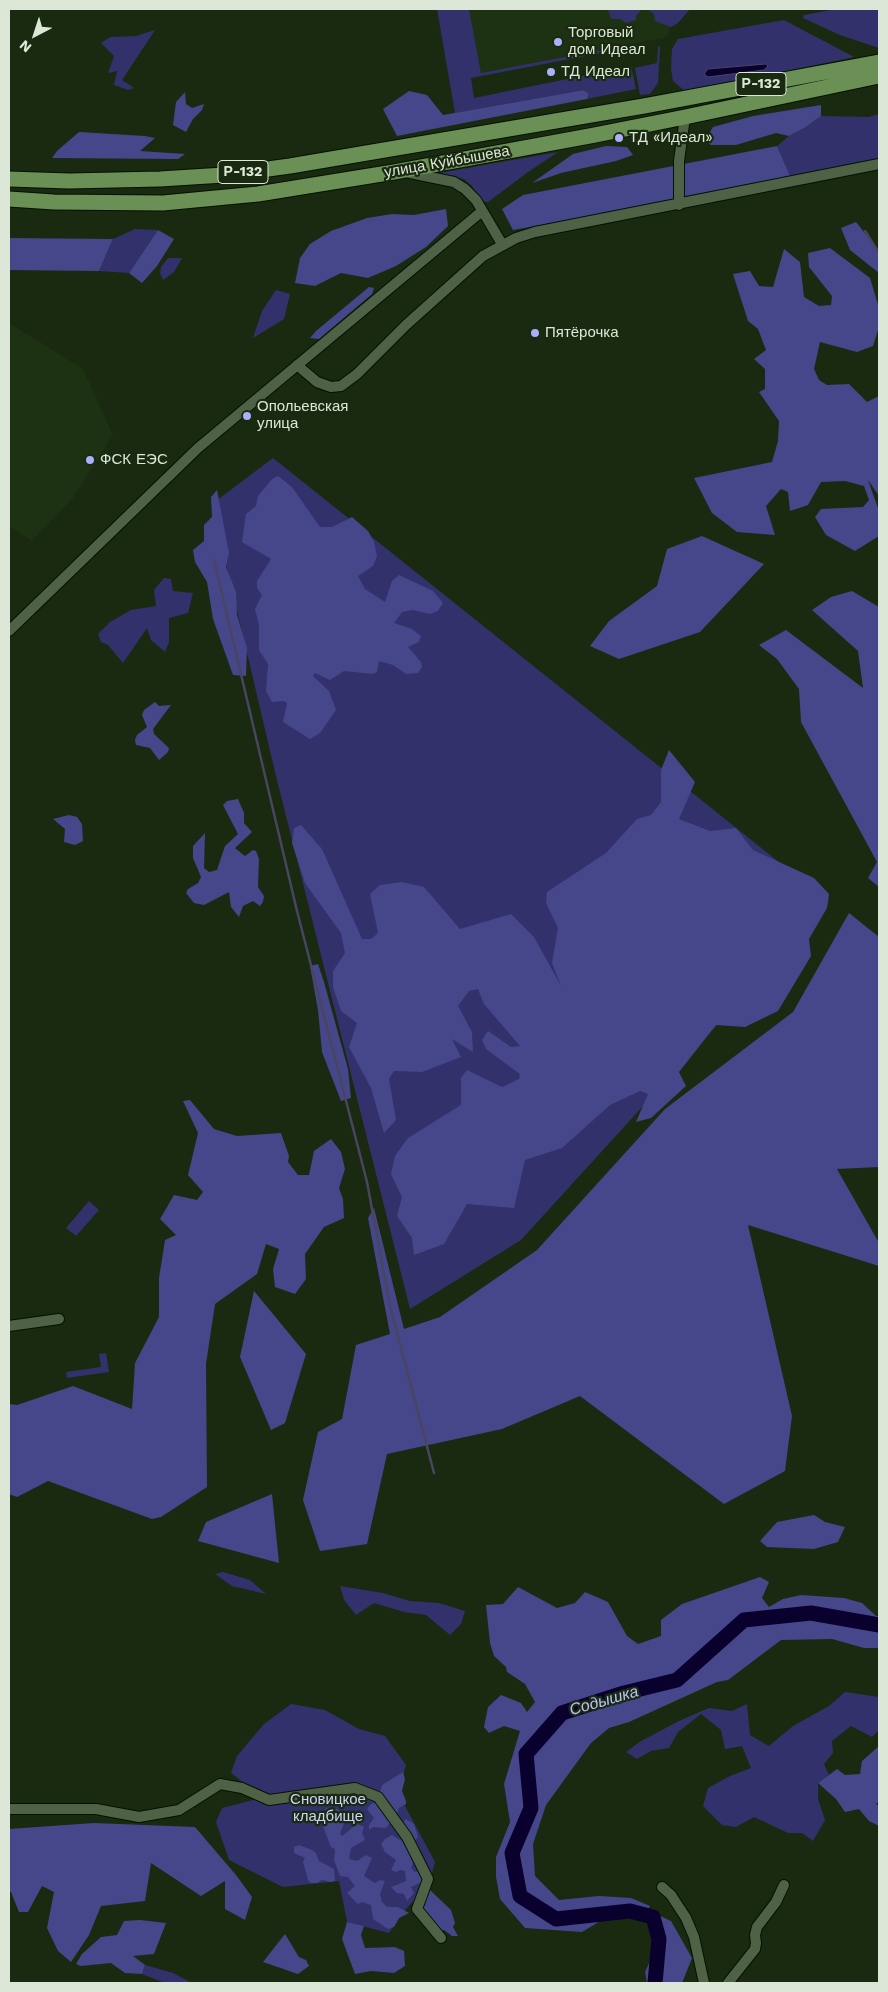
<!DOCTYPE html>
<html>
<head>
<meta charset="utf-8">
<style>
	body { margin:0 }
	#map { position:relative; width:888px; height:1992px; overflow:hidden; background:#1a2a10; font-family:"Work Sans",sans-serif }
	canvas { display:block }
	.frame { position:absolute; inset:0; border:10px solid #dce7d7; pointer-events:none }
	.north { position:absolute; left:10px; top:10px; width:50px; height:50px; -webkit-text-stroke:4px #1a2a10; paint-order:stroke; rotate:220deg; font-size:14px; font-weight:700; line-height:20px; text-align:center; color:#dce7d7 }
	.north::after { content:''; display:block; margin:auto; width:18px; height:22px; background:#dce7d7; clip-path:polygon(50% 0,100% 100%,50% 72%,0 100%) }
</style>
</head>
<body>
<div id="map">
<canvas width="888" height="1992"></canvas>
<div class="frame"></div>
<div class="north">N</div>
</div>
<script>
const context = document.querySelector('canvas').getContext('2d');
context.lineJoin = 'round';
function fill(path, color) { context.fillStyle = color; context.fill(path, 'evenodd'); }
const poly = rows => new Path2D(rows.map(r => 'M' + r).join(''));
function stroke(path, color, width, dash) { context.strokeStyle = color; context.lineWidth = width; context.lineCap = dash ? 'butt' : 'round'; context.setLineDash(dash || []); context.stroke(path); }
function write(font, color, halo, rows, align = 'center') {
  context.font = font + ' "Work Sans",sans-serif'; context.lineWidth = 4.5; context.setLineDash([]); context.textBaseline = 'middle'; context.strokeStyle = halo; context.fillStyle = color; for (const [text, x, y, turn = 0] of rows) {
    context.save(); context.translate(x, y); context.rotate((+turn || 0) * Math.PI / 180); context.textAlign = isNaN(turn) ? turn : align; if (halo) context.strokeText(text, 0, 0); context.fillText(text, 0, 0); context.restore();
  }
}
const built = poly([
	[469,9,675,9,667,37,481,73],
	[9,323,83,369,113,435,73,498,32,541,9,526]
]);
const green = poly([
	[437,9,469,9,481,73,616,47,617,50,471,78,474,98,631,66,636,89,587,99,589,94,584,90,455,113],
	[608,9,690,9,678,23,671,27,655,21,654,14,648,10,641,10,636,16,636,20,626,23,620,19,611,19],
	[836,9,879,9,879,48,840,35,803,18,804,15],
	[784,20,854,57,686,92,673,81,671,69,672,49,678,39],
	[155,30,122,80,134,88,128,90,114,85,117,71,108,73,114,56,101,43,110,37,136,36],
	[660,46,658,83,650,94,640,95,635,68,657,63,658,47],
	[879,114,879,161,792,180,777,146,789,136,806,127,821,116,869,117],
	[558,152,528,172,488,202,481,201,472,186,464,179,439,173],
	[135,229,158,230,129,273,99,271,113,239],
	[168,258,182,258,174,272,163,280,160,273,161,267],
	[276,290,290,294,284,319,253,338,262,311],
	[273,458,829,902,521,1240,410,1309,275,772,212,504],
	[164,578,171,579,173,591,193,593,188,613,169,618,169,642,165,652,151,640,147,628,123,663,108,645,101,642,98,634,110,622,131,610,156,606,154,590],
	[89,1201,99,1210,76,1236,66,1228],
	[106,1353,109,1372,67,1378,66,1372,101,1367,99,1354],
	[223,1572,250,1580,266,1594,232,1586,215,1574],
	[340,1586,383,1593,410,1601,439,1603,465,1611,461,1624,450,1635,426,1615,404,1612,374,1603,356,1615,344,1600],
	[845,1692,879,1697,879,1730,872,1737,851,1726,832,1741,833,1753,824,1764,829,1775,818,1783,818,1799,825,1820,813,1841,802,1833,788,1833,754,1817,736,1827,722,1825,703,1806,708,1788,730,1776,751,1768,742,1746,725,1749,721,1730,701,1714,678,1732,669,1748,651,1751,637,1759,626,1752,641,1741,679,1721,709,1708,732,1711,747,1704,750,1735,769,1746,793,1726,829,1706],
	[291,1704,325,1710,359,1729,385,1736,406,1765,398,1793,435,1862,429,1884,406,1909,389,1933,347,1922,339,1881,283,1887,229,1860,216,1822,222,1808,253,1800,257,1793,231,1773,237,1756,264,1724],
	[145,1965,173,1973,192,1983,165,1983,142,1974]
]);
const forest = poly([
	[584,90,589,94,587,99,397,136,383,109,409,91,427,95,443,115],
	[185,92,186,104,192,108,204,104,202,110,193,119,186,132,173,125,176,102],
	[821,105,821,116,806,127,789,136,776,133,736,145,711,145,705,141,713,127,753,116],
	[79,132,145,136,155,138,140,151,185,154,178,159,52,158,57,151],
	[606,146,627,147,633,155,616,161,561,173,532,183,573,154],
	[777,146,792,180,513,230,502,209,523,195],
	[446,209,448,226,426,247,396,266,368,278,341,273,315,286,295,283,300,258,310,244,331,231,367,218,392,214,414,215],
	[856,222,879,251,879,273,850,250,841,228],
	[158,230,174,239,157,266,142,283,129,273],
	[9,238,113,239,99,271,9,270],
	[830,248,870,278,879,308,879,327,873,346,857,352,820,342,814,369,819,380,827,385,849,384,867,402,879,396,879,496,868,480,879,511,879,536,855,551,826,535,815,517,821,509,863,507,869,500,864,486,845,481,821,482,808,505,790,511,788,492,781,489,766,506,775,535,737,532,712,513,694,478,772,462,778,441,779,421,759,392,765,389,765,369,754,359,766,350,758,329,748,321,733,274,750,271,759,286,773,287,784,249,800,262,804,297,819,306,831,305,832,296,809,267,808,253],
	[369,287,374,288,372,294,319,339,310,338,316,331],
	[278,476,292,487,320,527,332,527,352,517,368,531,374,542,377,556,373,566,358,576,365,589,385,602,392,581,399,575,433,591,443,603,438,611,430,614,413,610,402,612,394,623,412,629,421,636,419,642,408,647,421,662,422,667,418,673,406,674,393,665,379,661,377,672,373,674,344,671,330,680,315,673,313,676,329,691,336,710,320,733,310,739,283,722,287,703,284,701,272,702,266,691,268,664,259,650,259,625,255,609,262,595,257,588,257,581,271,559,242,542,246,514,256,506,258,496,272,479],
	[217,490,229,553,226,567,236,592,237,615,247,648,246,676,233,675,213,619,207,582,195,562,193,550,204,541,204,525,212,517,211,497],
	[702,536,764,564,700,632,619,659,590,646,609,621,657,586,667,549],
	[852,591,879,607,879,887,868,878,877,862,801,722,799,689,777,659,759,645,786,630,863,688,858,651,812,610,831,597],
	[155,702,159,706,171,705,153,729,154,734,169,748,168,752,159,760,150,748,136,745,135,740,137,735,147,727,142,715,144,710],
	[669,750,695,782,679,819,710,831,736,828,753,850,814,878,829,894,827,908,809,939,811,956,778,1011,745,1027,716,1025,679,1072,686,1086,651,1118,636,1122,648,1094,640,1091,610,1105,562,1148,525,1160,514,1208,467,1204,444,1244,414,1255,412,1238,397,1216,402,1197,391,1174,395,1156,408,1138,461,1105,461,1078,467,1070,502,1087,519,1079,520,1074,486,1049,482,1040,488,1031,511,1047,520,1046,484,1004,478,989,469,991,458,1006,472,1032,473,1052,452,1039,461,1057,422,1072,394,1071,389,1079,396,1120,384,1133,371,1088,349,1047,357,1023,341,1011,333,987,333,971,345,953,341,933,305,883,292,843,294,828,301,825,322,849,362,939,371,939,378,933,370,894,380,885,402,882,424,887,460,929,511,914,534,937,561,986,552,963,558,928,546,903,547,892,606,853,637,819,651,815,661,802,661,770],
	[238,799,244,813,244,823,252,832,235,848,245,856,253,850,256,851,259,859,258,887,264,896,263,902,260,906,253,901,243,906,239,917,231,907,229,892,204,905,194,903,186,893,188,889,198,883,201,877,193,858,193,846,205,833,204,868,209,872,217,870,225,846,238,834,223,805,227,801],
	[69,815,77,817,82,824,83,841,75,845,64,842,65,829,53,819],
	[849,913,879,937,879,1167,837,1169,879,1243,879,1266,748,1225,792,1416,785,1471,724,1504,580,1396,502,1429,387,1454,367,1544,320,1551,303,1500,318,1432,342,1419,356,1345,390,1334,368,1218,374,1208,404,1329,440,1317,537,1250,665,1109,793,1012],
	[318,964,324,982,348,1069,351,1098,341,1101,322,1052,318,1010,310,966],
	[190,1100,214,1129,237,1136,281,1133,289,1156,288,1162,298,1175,309,1175,314,1151,331,1139,341,1152,345,1169,339,1188,343,1199,344,1218,324,1227,305,1254,306,1279,295,1294,275,1287,273,1269,279,1249,266,1244,257,1274,215,1304,206,1364,207,1487,161,1517,152,1519,48,1481,17,1497,9,1494,9,1404,17,1405,73,1386,132,1409,135,1363,159,1317,159,1278,165,1240,176,1235,160,1219,174,1195,197,1200,203,1192,188,1175,198,1133,183,1101],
	[254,1291,306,1354,285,1423,271,1430,240,1357],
	[272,1494,279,1563,198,1541,206,1522],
	[814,1515,825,1522,845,1527,838,1542,814,1549,767,1547,760,1541,777,1522],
	[760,1577,769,1582,762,1598,769,1607,783,1599,801,1595,844,1598,862,1603,876,1616,879,1616,879,1648,864,1648,832,1639,781,1640,728,1680,717,1682,629,1722,609,1728,591,1743,546,1805,533,1844,535,1876,559,1900,599,1896,631,1898,650,1906,647,1912,627,1905,582,1932,525,1928,500,1899,496,1877,496,1857,510,1822,504,1784,520,1731,504,1726,489,1733,484,1727,488,1707,501,1695,521,1703,527,1712,535,1702,525,1684,507,1672,506,1667,494,1656,490,1643,486,1605,503,1604,518,1587,557,1608,575,1603,585,1592,608,1602,627,1636,638,1644,661,1636,661,1620,682,1604],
	[879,1746,879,1801,876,1804,879,1806,879,1826,869,1821,859,1809,845,1812,836,1799,818,1783,837,1769,845,1775,860,1774,862,1761],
	[403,1772,405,1779,402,1791,406,1801,406,1804,399,1808,397,1813,389,1817,390,1823,386,1828,373,1827,369,1830,369,1825,374,1818,367,1809,371,1804,377,1802,382,1785],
	[326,1808,337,1809,348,1814,340,1833,342,1836,357,1824,364,1827,362,1833,365,1840,351,1848,349,1859,357,1861,366,1855,372,1858,364,1876,375,1883,380,1880,385,1881,380,1894,382,1902,387,1907,398,1907,409,1913,399,1918,394,1927,388,1929,373,1919,371,1905,362,1902,358,1904,347,1893,355,1886,348,1877,340,1876,334,1860,335,1849,331,1847,322,1824,335,1821,327,1814,325,1811],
	[406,1819,414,1824,418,1837,411,1846,415,1858,411,1868,415,1872,425,1869,424,1881,411,1887,414,1893,407,1901,404,1894,397,1893,391,1887,406,1881,405,1871,401,1870,396,1872,391,1870,396,1860,385,1852,381,1844,385,1839,392,1835,405,1843,401,1825],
	[94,1823,195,1827,236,1875,252,1897,245,1920,225,1909,225,1881,201,1896,151,1863,145,1901,101,1906,89,1935,71,1962,58,1951,47,1928,54,1892,42,1886,28,1912,19,1912,11,1892,9,1891,9,1829],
	[299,1845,312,1850,316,1853,319,1861,334,1869,335,1881,330,1882,322,1880,317,1883,311,1883,308,1880,303,1862,305,1858,294,1853,294,1847],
	[430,1890,451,1910,455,1923,453,1927,458,1936,452,1936,444,1930,439,1930,419,1910,421,1898],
	[656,1914,671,1921,692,1958,682,1983,647,1983,645,1972,652,1957],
	[140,1920,166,1923,154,1954,133,1956,145,1965,142,1974,125,1973,111,1963,81,1966,76,1964,82,1954,101,1937,117,1935,124,1921],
	[347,1922,364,1926,361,1935,365,1948,395,1947,404,1951,405,1966,394,1973,371,1971,355,1974,342,1939],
	[285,1934,299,1957,306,1960,309,1966,298,1974,263,1962]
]);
const water = poly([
	[766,64,768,66,764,70,708,77,704,74,708,69,766,64]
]);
const stream = poly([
	[865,231,879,253],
	[214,560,297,911,367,1182,390,1306,434,1473]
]);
const river = poly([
	[655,1983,659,1939,653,1917,630,1911,556,1919,520,1896,512,1853,531,1808,526,1754,562,1713,624,1693,677,1680,744,1620,811,1613,879,1625]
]);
const minor = poly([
	[410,173,454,182,465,189,476,200,502,244],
	[679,205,679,161,685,117],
	[297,365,317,382,331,387,341,386,357,374,406,325,483,256,516,238,535,232,879,164],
	[9,631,198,448,481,212],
	[9,1326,59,1319],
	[9,1809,96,1809,139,1817,179,1810,220,1784,242,1788,269,1800,355,1788,378,1797,407,1837,428,1879,417,1909,441,1938],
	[662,1887,671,1895,686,1918,694,1937,704,1983],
	[728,1983,755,1949,756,1943,755,1935,757,1927,776,1902,784,1885]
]);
const highway = poly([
	[9,179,69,181,160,179,224,175,290,166,644,106,879,62],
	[9,199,54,202,163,203,258,194,394,172,595,135,685,117,879,76]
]);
const markers = [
	[558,42,5,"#aab0fb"],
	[551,72,5,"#aab0fb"],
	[619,138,5,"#aab0fb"],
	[535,333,5,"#aab0fb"],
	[247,416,5,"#aab0fb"],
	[90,460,5,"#aab0fb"]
];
const shields = [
	[761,84,50],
	[243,172,50]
];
const shieldNames = [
	["Р-132",761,84],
	["Р-132",243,172]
];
const poiNames = [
	["Торговый",568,33],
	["дом Идеал",568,50],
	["ТД Идеал",561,72],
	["ТД «Идеал»",629,138],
	["Пятёрочка",545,333],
	["Опольевская",257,407],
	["улица",257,424],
	["ФСК ЕЭС",100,460]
];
const streetNames = [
	["улица Куйбышева",447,162,-10]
];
const parkNames = [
	["Сновицкое",328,1800],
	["кладбище",328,1817]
];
const waterNames = [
	["Содышка",604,1701,-16]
];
fill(built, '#1d3212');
fill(green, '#32316c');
fill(forest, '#46468b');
fill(water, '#09002e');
stroke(water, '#484561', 1);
stroke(stream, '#484561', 2.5);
stroke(river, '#09002e', 15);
stroke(minor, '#041200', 12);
stroke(highway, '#041200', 17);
stroke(minor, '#4f6246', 10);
stroke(highway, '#6a9056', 15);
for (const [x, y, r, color] of markers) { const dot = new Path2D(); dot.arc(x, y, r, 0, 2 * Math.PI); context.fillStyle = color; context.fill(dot); stroke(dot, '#1a2a10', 2); }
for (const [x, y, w] of shields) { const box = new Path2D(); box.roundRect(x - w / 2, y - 11.5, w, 23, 4); context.fillStyle = '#1a2a10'; context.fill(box); stroke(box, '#dce7d7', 1); }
write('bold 14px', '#dce7d7', null, shieldNames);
write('15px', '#dce7d7', '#1a2a10', poiNames, 'left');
write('15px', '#dce7d7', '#1a2a10', streetNames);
write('15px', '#cdd2fb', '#1a2a10', parkNames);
write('italic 16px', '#bcc1fe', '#1a2a10', waterNames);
</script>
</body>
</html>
